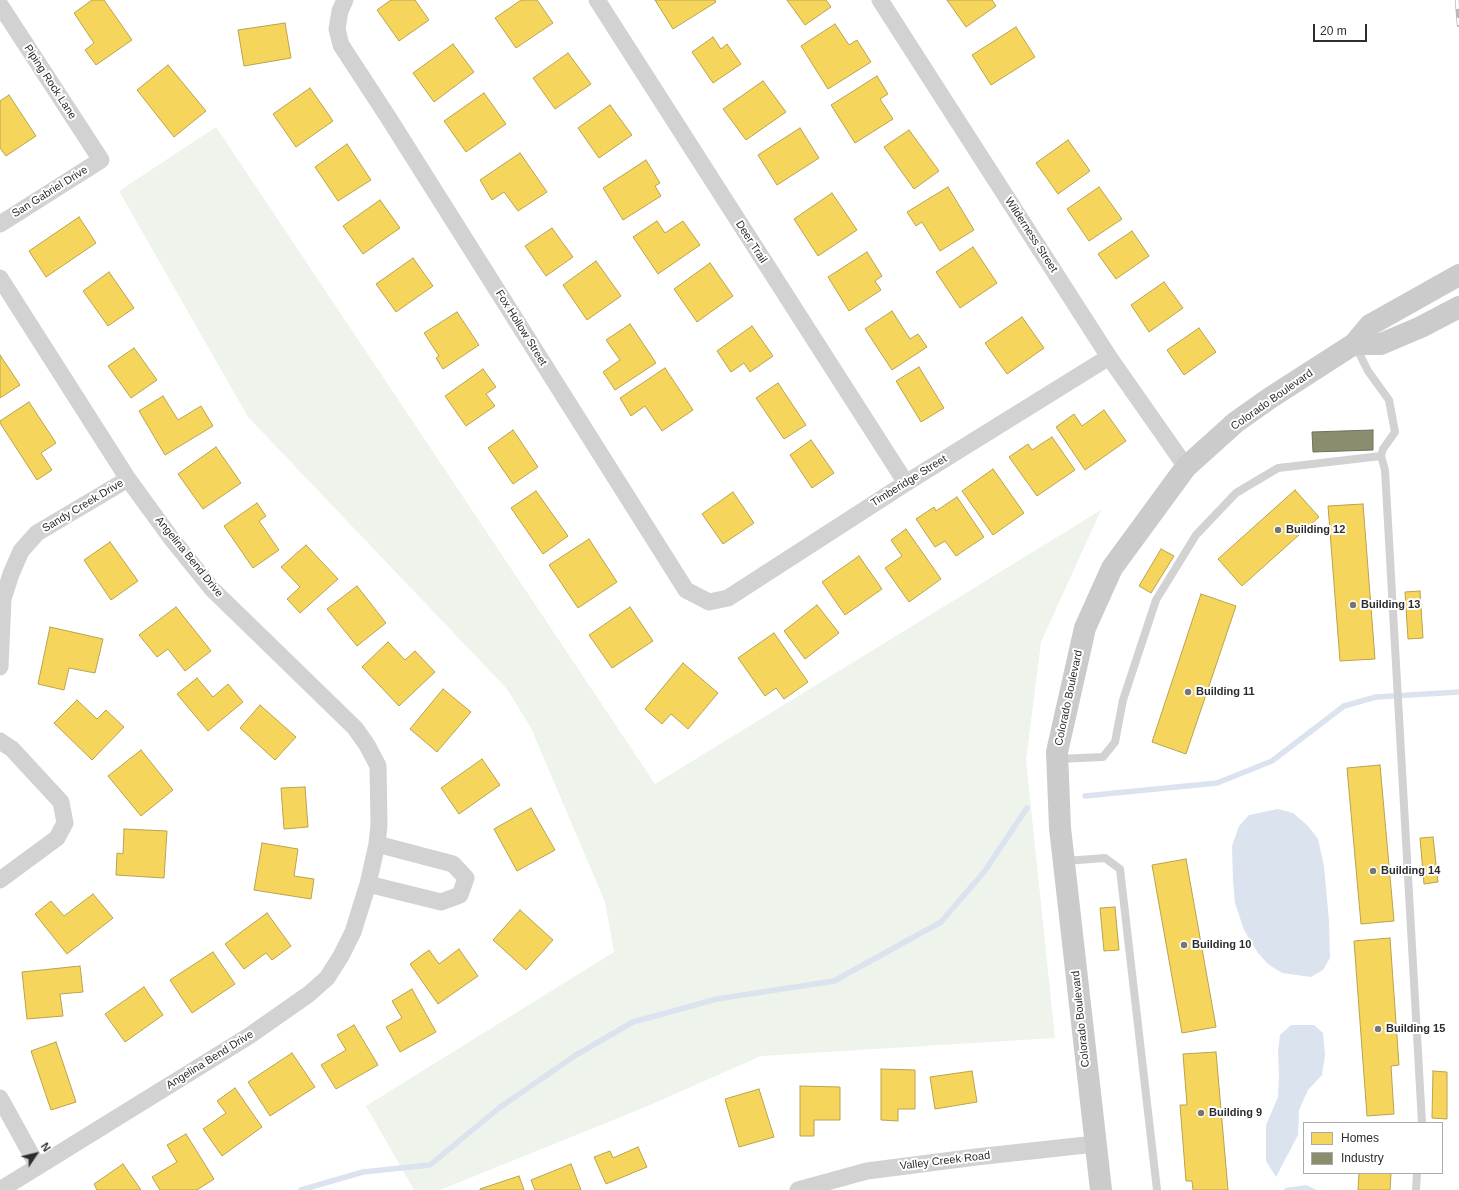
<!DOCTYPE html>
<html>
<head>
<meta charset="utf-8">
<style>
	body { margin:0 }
	#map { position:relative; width:1459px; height:1190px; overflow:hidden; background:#fff; font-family:Arial,sans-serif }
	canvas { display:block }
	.legend { position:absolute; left:1303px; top:1122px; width:140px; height:52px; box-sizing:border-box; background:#fff; border:1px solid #ababab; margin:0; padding:5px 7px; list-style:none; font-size:12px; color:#2d2d2d }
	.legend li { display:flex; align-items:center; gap:8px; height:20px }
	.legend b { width:20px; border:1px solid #ababab }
	.north { position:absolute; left:16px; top:1134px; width:40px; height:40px; -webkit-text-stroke:3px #fff; paint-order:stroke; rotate:55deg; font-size:11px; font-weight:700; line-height:16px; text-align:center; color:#2d2d2d }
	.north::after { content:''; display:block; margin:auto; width:14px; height:18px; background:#2d2d2d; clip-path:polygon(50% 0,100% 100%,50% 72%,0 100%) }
	.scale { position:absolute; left:1313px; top:24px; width:54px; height:18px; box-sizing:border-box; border:2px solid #2d2d2d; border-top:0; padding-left:5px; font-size:12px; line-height:14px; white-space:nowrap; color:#2d2d2d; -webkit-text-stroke:3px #fff; paint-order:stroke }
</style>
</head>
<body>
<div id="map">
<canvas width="1459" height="1190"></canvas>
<ul class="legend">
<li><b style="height:11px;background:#f6d55c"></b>Homes</li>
<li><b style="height:11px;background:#8c8c6e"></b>Industry</li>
</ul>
<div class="north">N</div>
<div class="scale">20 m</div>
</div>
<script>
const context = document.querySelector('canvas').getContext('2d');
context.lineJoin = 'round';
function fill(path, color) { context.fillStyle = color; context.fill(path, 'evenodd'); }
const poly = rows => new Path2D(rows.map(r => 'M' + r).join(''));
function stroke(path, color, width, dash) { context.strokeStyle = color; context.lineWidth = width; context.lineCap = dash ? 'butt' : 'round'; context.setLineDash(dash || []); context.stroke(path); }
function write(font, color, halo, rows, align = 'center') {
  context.font = font + ' Arial,sans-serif'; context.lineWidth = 4; context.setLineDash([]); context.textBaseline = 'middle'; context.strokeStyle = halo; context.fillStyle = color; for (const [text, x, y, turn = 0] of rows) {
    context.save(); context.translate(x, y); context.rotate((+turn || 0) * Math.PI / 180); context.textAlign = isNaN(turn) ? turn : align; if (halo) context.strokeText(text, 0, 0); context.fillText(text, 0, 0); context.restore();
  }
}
const green = poly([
	[216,127,655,784,1101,510,1041,642,1026,760,1055,1038,761,1056,643,1108,440,1190,414,1190,366,1106,614,952,605,902,531,728,507,689,248,417,119,191]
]);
const water = poly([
	[1278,809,1293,813,1308,826,1318,839,1324,866,1329,921,1330,958,1323,970,1311,977,1282,973,1268,964,1258,953,1244,930,1235,903,1233,880,1232,846,1239,826,1249,815],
	[1291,1025,1314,1025,1323,1033,1325,1055,1322,1075,1308,1090,1299,1110,1298,1135,1276,1177,1266,1161,1266,1125,1278,1097,1279,1075,1278,1051,1280,1035],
	[1306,1185,1317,1190,1284,1190,1285,1188]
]);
const homes = poly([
	[92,0,104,0,132,40,96,65,85,50,94,43,74,13,92,0],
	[391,0,415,0,429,20,399,41,377,10,391,0],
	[521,0,537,0,553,23,516,48,495,18,521,0],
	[655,0,715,0,716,2,673,29,655,0],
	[787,0,826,0,831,7,805,25,787,0],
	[947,0,992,0,996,6,966,27,947,0],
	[285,23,291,58,244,66,238,30,285,23],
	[835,24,849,45,857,40,871,62,828,89,801,46,835,24],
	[1016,27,1035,57,991,85,972,55,1016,27],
	[713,37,721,49,727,44,741,64,713,83,692,52,713,37],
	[453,44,474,72,434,102,413,73,453,44],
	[568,53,591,84,555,109,533,78,568,53],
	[168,65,206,111,174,137,137,90,168,65],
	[877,76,888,94,880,99,893,119,855,143,831,105,877,76],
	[763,81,786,112,746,140,723,109,763,81],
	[310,88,333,121,296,147,273,114,310,88],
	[484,93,506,124,466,152,444,121,484,93],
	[9,95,36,136,6,156,0,148,0,101,9,95],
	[610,105,632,135,599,158,578,128,610,105],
	[800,128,819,158,777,185,758,155,800,128],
	[909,130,939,171,914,189,884,147,909,130],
	[1068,140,1090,171,1058,194,1036,163,1068,140],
	[347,144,371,180,338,201,315,167,347,144],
	[520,153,547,192,518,211,504,192,492,200,480,180,520,153],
	[646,160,660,183,655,186,661,196,623,220,603,188,646,160],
	[948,187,974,230,940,251,922,222,916,226,907,212,948,187],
	[1099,187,1122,219,1089,241,1067,209,1099,187],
	[832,193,857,230,818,256,794,219,832,193],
	[380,200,400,228,363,254,343,226,380,200],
	[79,217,96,243,46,277,29,251,79,217],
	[657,221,665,233,683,221,700,245,658,274,633,237,657,221],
	[552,228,573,257,546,276,525,246,552,228],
	[1132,231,1149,256,1116,279,1098,254,1132,231],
	[973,247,997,283,960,308,936,272,973,247],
	[867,252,882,276,875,281,881,290,849,311,828,277,867,252],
	[413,258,433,286,396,312,376,284,413,258],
	[596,261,621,296,587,320,563,285,596,261],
	[710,263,733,296,697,322,674,289,710,263],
	[109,272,134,308,108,326,83,291,109,272],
	[1164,282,1183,308,1149,332,1131,305,1164,282],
	[892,311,910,339,918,334,927,347,892,370,865,329,892,311],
	[457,312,479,345,443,369,436,358,439,356,424,333,457,312],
	[1022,317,1044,348,1007,374,985,343,1022,317],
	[630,324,656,363,615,390,603,372,620,360,606,340,630,324],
	[752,326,773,356,750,372,744,363,731,372,717,351,752,326],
	[1199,328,1216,352,1184,375,1167,350,1199,328],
	[134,348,157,380,131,398,108,366,134,348],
	[0,355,20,385,0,398,0,355],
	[919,367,944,408,921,422,896,381,919,367],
	[665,368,693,410,662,431,645,406,631,416,620,398,665,368],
	[483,369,496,387,486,394,495,406,466,426,445,396,483,369],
	[778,383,806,425,784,439,756,398,778,383],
	[163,396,178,420,201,406,213,426,165,455,139,411,163,396],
	[29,402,56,443,41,453,52,470,37,480,0,423,0,421,29,402],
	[1104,410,1126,441,1085,470,1056,427,1074,414,1082,426,1104,410],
	[513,430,538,467,513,484,488,448,513,430],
	[1052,437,1075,470,1037,496,1009,457,1028,444,1032,450,1052,437],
	[811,440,834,473,812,488,790,455,811,440],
	[216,447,241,483,203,509,178,474,216,447],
	[993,469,1024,513,993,535,962,491,993,469],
	[1295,490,1319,517,1242,586,1218,559,1295,490],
	[536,491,568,536,543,554,511,508,536,491],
	[733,492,754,523,723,544,702,514,733,492],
	[957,497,984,537,956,556,945,541,935,547,916,519,934,507,936,511,957,497],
	[257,503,266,516,259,521,279,550,253,568,224,526,257,503],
	[1363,504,1375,659,1340,661,1328,506,1363,504],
	[906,529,941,579,909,602,885,568,902,556,891,540,906,529],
	[589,539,617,582,578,608,549,565,589,539],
	[110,542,138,581,111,600,84,560,110,542],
	[306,545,338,579,300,613,287,599,300,587,281,567,306,545],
	[1161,549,1174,556,1151,593,1139,586,1161,549],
	[859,556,882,589,845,615,822,582,859,556],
	[357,586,386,623,357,646,327,609,357,586],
	[1420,591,1423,638,1408,639,1405,592,1420,591],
	[1201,594,1236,606,1186,754,1152,742,1201,594],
	[817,605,839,633,805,659,784,631,817,605],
	[176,607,211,651,185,671,168,649,157,657,139,635,176,607],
	[630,607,653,641,612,668,589,635,630,607],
	[50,627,103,639,95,673,69,668,64,690,38,684,50,627],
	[774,633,808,682,784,699,776,688,765,696,738,658,774,633],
	[388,642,405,660,415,651,435,672,399,706,362,667,388,642],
	[683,663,718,693,688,729,671,714,662,724,645,709,683,663],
	[197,678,213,697,228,684,243,702,208,731,177,694,197,678],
	[443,689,471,712,437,752,410,729,443,689],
	[77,700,97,719,106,710,124,727,92,760,54,723,77,700],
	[260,705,296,737,275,760,240,728,260,705],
	[141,750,173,790,141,816,108,776,141,750],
	[482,759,500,785,459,814,441,788,482,759],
	[1380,765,1394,921,1361,924,1347,768,1380,765],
	[305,787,308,827,284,829,281,788,305,787],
	[531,808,555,850,517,871,494,829,531,808],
	[124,829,167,831,164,878,116,875,117,853,123,854,124,829],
	[1433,837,1438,882,1424,884,1420,838,1433,837],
	[262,843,298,849,294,876,314,879,311,899,254,890,262,843],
	[1186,859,1216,1027,1182,1033,1152,865,1186,859],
	[93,894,113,918,67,954,35,914,51,901,64,916,93,894],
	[1115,907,1119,950,1104,951,1100,908,1115,907],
	[520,910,553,940,526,970,493,940,520,910],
	[267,913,291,946,272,960,266,953,244,969,225,944,267,913],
	[1390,938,1399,1065,1391,1066,1394,1114,1367,1116,1354,941,1390,938],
	[459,949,478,976,438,1004,410,964,429,950,439,964,459,949],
	[213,952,235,984,192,1013,170,980,213,952],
	[80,966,83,992,60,994,63,1016,27,1019,22,972,80,966],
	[144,987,163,1015,125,1042,105,1014,144,987],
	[412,989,436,1032,400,1052,386,1027,402,1018,392,1001,412,989],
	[354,1025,378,1065,336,1089,321,1065,346,1050,337,1035,354,1025],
	[56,1042,76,1102,51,1110,31,1051,56,1042],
	[1216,1052,1228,1190,1193,1190,1192,1181,1186,1181,1180,1105,1187,1105,1183,1054,1216,1052],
	[292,1053,315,1087,270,1116,248,1082,292,1053],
	[881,1069,915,1070,915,1109,898,1109,898,1121,881,1120,881,1069],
	[972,1071,977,1102,935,1109,930,1077,972,1071],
	[1433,1071,1447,1072,1447,1119,1432,1118,1433,1071],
	[800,1086,840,1087,840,1120,814,1120,814,1136,800,1136,800,1086],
	[235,1088,262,1127,222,1156,203,1129,226,1113,217,1101,235,1088],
	[759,1089,774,1137,739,1147,725,1099,759,1089],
	[186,1134,214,1179,197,1190,160,1190,152,1177,177,1162,167,1145,186,1134],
	[638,1147,647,1167,606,1184,594,1157,610,1151,613,1158,638,1147],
	[123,1164,141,1190,97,1190,94,1184,123,1164],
	[571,1164,581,1190,535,1190,531,1180,571,1164],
	[1359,1173,1391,1173,1390,1190,1358,1190,1359,1173],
	[519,1176,524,1190,480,1190,480,1189,519,1176]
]);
const industry = poly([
	[1373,430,1373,450,1313,452,1312,432,1373,430]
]);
const stream = poly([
	[1085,796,1217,783,1272,761,1344,706,1376,697,1459,692],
	[301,1190,363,1172,430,1165,499,1108,576,1055,633,1022,717,999,834,981,941,922,984,872,1027,808]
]);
const service = poly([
	[1356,347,1368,371,1389,400,1395,432,1383,449,1381,456,1385,470,1422,1123],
	[1058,759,1103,757,1115,742,1123,700,1156,600,1196,535,1236,493,1278,468,1381,456],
	[1065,861,1105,858,1120,869,1157,1190],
	[1416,1190,1417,1173]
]);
const minor = poly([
	[345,0,340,11,337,29,341,45,388,117,686,590,709,602,728,598,906,483,1109,357],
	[597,0,906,483],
	[880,0,1109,357,1186,467],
	[0,5,101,160,0,224],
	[0,278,128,479,171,538,212,589,355,728,367,745,378,766,379,825,377,844,368,884,353,932,341,956,327,978,309,994,249,1036,0,1190],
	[0,667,3,599,11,574,21,551,37,533,128,479],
	[0,741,12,749,61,802,65,823,57,838,0,880],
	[368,884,441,902,460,895,466,878,453,864,377,844],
	[0,1098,37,1165],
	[798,1190,867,1171,976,1157,1095,1144]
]);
const secondary = poly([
	[1354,344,1381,344,1421,327,1459,307],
	[1101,1190,1060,828,1057,752,1085,628,1112,568,1186,467,1236,422,1270,398,1354,344,1370,325,1459,275]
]);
const rail = poly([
	[1457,0,1459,25]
]);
const markers = [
	[1278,530,4,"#767676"],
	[1353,605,4,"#767676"],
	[1188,692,4,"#767676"],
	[1373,871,4,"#767676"],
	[1184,945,4,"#767676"],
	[1378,1029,4,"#767676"],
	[1201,1113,4,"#767676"]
];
const streetNames = [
	["Piping Rock Lane",50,82,57],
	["San Gabriel Drive",50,192,-32],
	["Wilderness Street",1031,235,57],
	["Deer Trail",751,242,57],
	["Fox Hollow Street",521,328,58],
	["Colorado Boulevard",1272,400,-35],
	["Timberidge Street",909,481,-32],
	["Sandy Creek Drive",83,506,-31],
	["Angelina Bend Drive",189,557,51],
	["Colorado Boulevard",1069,698,-78],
	["Colorado Boulevard",1081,1019,-96],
	["Angelina Bend Drive",210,1060,-32],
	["Valley Creek Road",945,1161,-7]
];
const poiNames = [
	["Building 12",1286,530],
	["Building 13",1361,605],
	["Building 11",1196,692],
	["Building 14",1381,871],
	["Building 10",1192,945],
	["Building 15",1386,1029],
	["Building 9",1209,1113]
];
fill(green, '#eef3ec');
fill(water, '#dae3ee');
fill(homes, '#f6d55c');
stroke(homes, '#baa34e', 1);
fill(industry, '#8c8c6e');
stroke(industry, '#70705a', 1);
stroke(stream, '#dae3ee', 5.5);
stroke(service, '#d2d2d2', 8);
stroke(minor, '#d2d2d2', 17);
stroke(secondary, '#cbcbcb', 22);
stroke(rail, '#b9b9b9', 4.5);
stroke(rail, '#fff', 3, [9]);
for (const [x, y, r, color] of markers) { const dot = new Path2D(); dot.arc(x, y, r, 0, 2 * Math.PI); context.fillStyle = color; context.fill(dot); stroke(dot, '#fff', 1.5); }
write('11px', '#2d2d2d', '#fff', streetNames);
write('bold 11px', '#2d2d2d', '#fff', poiNames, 'left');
</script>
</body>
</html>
